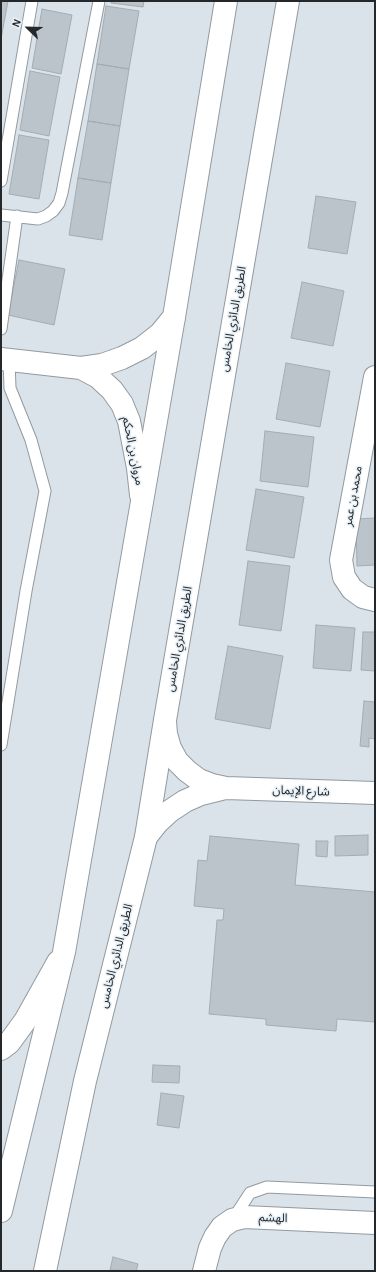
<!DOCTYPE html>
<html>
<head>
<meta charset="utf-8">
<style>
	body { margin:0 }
	#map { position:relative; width:376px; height:1272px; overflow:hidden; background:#dae3ea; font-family:"Alegreya Sans",sans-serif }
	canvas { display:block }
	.frame { position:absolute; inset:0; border:2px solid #25282a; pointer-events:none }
	.north { position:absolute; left:8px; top:8px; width:40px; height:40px; -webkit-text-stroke:3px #e7f0f7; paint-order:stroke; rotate:293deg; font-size:11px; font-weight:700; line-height:16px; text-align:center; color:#25282a }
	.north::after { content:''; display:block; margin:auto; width:14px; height:18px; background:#25282a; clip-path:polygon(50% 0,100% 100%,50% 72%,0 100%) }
</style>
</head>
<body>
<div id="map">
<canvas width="376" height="1272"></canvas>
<div class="frame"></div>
<div class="north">N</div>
</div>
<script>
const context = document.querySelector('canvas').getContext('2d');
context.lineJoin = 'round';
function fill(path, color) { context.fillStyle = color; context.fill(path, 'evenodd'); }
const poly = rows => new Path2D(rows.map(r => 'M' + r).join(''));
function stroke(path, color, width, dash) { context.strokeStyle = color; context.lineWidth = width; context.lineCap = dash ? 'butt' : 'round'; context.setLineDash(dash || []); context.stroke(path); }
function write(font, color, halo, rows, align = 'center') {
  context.font = font + ' "Alegreya Sans","Noto Sans Arabic",sans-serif'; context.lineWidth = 3; context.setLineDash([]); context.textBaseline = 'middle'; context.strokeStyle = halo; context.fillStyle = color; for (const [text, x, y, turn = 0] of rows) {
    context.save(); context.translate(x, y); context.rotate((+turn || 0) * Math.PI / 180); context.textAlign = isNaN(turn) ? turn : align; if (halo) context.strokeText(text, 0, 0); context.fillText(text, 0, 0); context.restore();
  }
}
const building = poly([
	[1,1,8,1,1,39,1,1],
	[111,1,144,1,143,7,111,3,111,1],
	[106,6,139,11,129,69,97,64,106,6],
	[42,9,72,15,61,74,32,68,42,9],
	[97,64,129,69,120,126,88,121,97,64],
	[30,71,60,77,49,136,20,130,30,71],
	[88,121,120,126,111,183,78,178,88,121],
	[19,135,49,140,39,199,9,194,19,135],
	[78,178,111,183,102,240,69,235,78,178],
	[316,196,356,202,347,254,308,248,316,196],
	[19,260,65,269,54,325,8,315,19,260],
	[302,282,344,291,333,346,291,338,302,282],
	[286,363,330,371,320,427,276,419,286,363],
	[265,431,314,437,308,487,260,481,265,431],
	[256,489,304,497,294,558,246,550,256,489],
	[375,518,375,565,357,566,356,519,375,518],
	[248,561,290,566,281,631,239,625,248,561],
	[316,625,355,628,351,671,313,668,316,625],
	[363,632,375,632,375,671,361,670,363,632],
	[228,646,283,656,270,729,215,719,228,646],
	[364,701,375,702,375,739,369,738,369,747,360,746,364,701],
	[368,835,368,855,335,856,335,836,368,835],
	[210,836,299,844,295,885,375,892,375,1022,337,1019,336,1031,266,1025,266,1019,209,1014,217,920,223,920,224,909,194,906,198,860,207,861,210,836],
	[316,841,328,841,327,857,316,856,316,841],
	[153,1065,180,1066,179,1083,152,1082,153,1065],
	[161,1093,184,1096,179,1128,157,1125,161,1093],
	[113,1257,138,1264,136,1271,110,1270,113,1257]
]);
const lane = poly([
	[1,181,32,1],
	[1,215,38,219,46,216,53,211,59,203,62,193,99,1],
	[1,329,17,216],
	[1,745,26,591,45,491,31,440,10,388,9,360],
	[233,1219,250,1193,267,1187,375,1192]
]);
const street = poly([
	[1,359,81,368,102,365,122,358,142,348,160,334,174,317],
	[81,368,98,377,112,390,122,404,129,421,138,468,141,495],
	[375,377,341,560,344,577,352,589,363,597,375,600],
	[165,721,166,734,170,748,177,761,187,771,199,780,212,785,226,788,375,793],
	[146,837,157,823,170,811,185,801,201,794,225,788],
	[204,1271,210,1248,215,1237,222,1227,232,1220,244,1217,375,1223]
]);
const secondary = poly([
	[1,1049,9,1043,25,1021,58,962]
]);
const primary = poly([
	[1,1211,64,952,174,317,226,1],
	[45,1271,85,1081,146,837,165,720,288,1]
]);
const streetNames = [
	["الطريق الدائري الخامس",233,319,-80],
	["مروان بن الحكم",133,451,79],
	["محمد بن عمر",353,496,-80],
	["الطريق الدائري الخامس",179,639,-80],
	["شارع الإيمان",301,791,2],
	["الطريق الدائري الخامس",116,956,-76],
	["الهشم",273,1218,2]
];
fill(building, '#bcc4cb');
stroke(building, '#a4acb3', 1);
stroke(lane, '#929aa0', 13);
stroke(street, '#929aa0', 24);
stroke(secondary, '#929aa0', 24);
stroke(primary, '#929aa0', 24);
stroke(lane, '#fff', 11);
stroke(street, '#fff', 22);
stroke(secondary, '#fff', 22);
stroke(primary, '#fff', 22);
write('12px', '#25282a', '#e7f0f7', streetNames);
</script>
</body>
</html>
